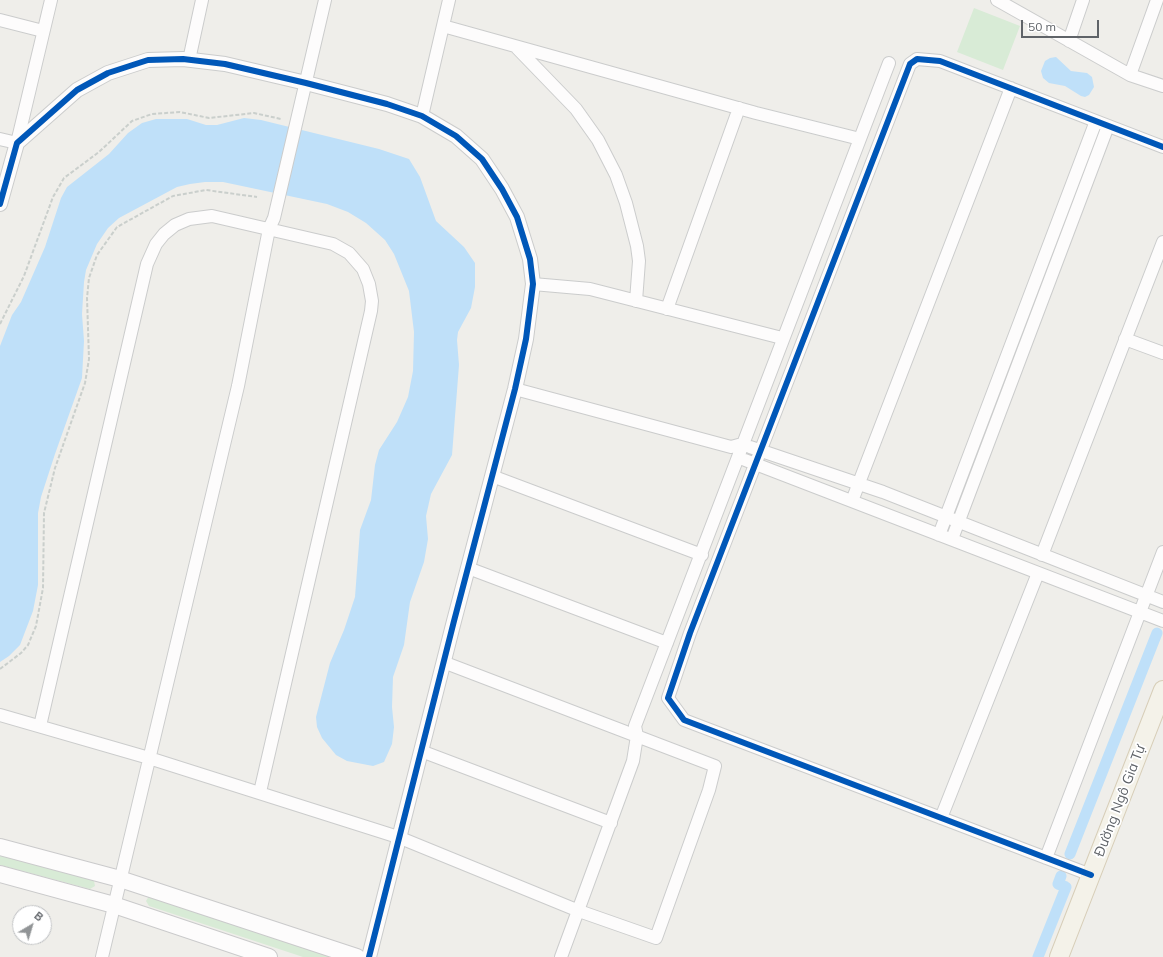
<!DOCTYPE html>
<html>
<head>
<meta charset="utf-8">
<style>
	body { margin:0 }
	#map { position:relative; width:1163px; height:957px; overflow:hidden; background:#efeeea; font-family:Mulish,sans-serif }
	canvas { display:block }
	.north { position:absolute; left:12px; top:905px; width:40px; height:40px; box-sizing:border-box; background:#fff; border:1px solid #bfc1c3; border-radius:50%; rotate:38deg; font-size:11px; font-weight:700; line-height:16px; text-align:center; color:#5f6368 }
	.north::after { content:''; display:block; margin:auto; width:14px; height:18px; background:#919496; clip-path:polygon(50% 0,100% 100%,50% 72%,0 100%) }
	.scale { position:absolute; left:1021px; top:20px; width:78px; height:18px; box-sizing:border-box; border:2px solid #5f6368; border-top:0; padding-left:5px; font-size:12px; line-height:14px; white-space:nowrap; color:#5f6368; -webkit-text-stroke:3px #fff; paint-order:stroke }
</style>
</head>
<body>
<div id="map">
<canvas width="1163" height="957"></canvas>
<div class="north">B</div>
<div class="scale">50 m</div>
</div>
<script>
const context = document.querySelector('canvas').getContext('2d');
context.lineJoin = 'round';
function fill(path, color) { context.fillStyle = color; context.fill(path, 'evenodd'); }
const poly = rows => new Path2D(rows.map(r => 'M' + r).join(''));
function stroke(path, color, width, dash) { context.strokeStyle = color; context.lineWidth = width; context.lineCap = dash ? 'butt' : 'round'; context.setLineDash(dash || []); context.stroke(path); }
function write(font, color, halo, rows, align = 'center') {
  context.font = font + ' Mulish,sans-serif'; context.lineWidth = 3.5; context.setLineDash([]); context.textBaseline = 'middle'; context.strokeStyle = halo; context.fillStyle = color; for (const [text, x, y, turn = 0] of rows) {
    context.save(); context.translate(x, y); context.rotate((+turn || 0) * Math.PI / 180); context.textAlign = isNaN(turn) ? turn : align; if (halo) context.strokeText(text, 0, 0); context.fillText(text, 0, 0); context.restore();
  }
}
const green = poly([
	[974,8,1020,26,1003,70,957,52],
	[0,854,89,878,94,881,95,886,90,889,0,865],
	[149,896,331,957,303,957,149,906,146,901]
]);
const water = poly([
	[1056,57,1071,71,1087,73,1092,77,1094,87,1089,95,1085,97,1081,96,1065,86,1049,83,1043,78,1041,71,1045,61,1050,58],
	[244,118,261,120,379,149,409,159,420,177,436,221,464,247,475,263,475,287,471,308,458,332,457,340,459,365,452,455,431,494,426,516,428,539,424,562,410,602,404,645,393,677,392,707,394,727,392,744,384,762,373,766,347,761,336,755,322,738,317,727,316,717,330,663,344,630,355,597,360,530,371,500,375,465,379,450,397,422,408,397,413,371,414,332,409,291,394,254,385,240,366,223,348,212,327,204,223,182,205,182,190,184,177,187,119,218,108,228,97,244,86,270,84,282,82,314,84,341,82,378,55,454,41,497,38,513,38,585,33,611,20,645,9,656,0,662,0,346,12,315,21,302,45,247,61,198,67,187,109,154,128,133,142,123,156,119,187,119,206,125,217,125]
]);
const canal = poly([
	[1070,854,1157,633],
	[1038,957,1066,887,1058,884,1061,876]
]);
const path = poly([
	[0,324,24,276,53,197,64,178,99,152,132,121,152,114,180,112,209,118,254,113,281,119],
	[0,669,21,653,28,645,36,626,43,588,44,513,55,468,85,383,89,359,87,298,89,278,97,255,117,227,173,196,206,190,257,197]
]);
const minor = poly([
	[997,0,1130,75,1163,86],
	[0,20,43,31],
	[443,26,756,113,860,139],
	[1069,41,1083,0],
	[517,48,576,109,598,140,616,175,626,203,637,246,639,261,636,301],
	[189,60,202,0],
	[1130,75,1157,0],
	[422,116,449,0],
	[0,139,17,143,51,0],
	[533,284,590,289,782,338],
	[667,309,739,108],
	[1125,339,1163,353],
	[515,389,731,447,742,444],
	[750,447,883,492,1163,602],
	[745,460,1163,621],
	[492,476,702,555],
	[852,501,1011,88],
	[939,535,1096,121],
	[952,539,1108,126],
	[1042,555,1163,242],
	[468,568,667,643],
	[0,715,149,758,398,837,579,911,656,938,709,790,715,766,443,662],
	[40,726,147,264,156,244,164,234,175,225,189,219,212,216,333,244,349,253,363,269,369,284,372,301,371,311,260,792],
	[421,751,611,823],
	[941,818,1038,573],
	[1046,858,1163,552],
	[1091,875,684,720,668,698,690,633,910,64,917,59,940,61,1163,147],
	[102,957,238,386,269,229,274,218,325,0],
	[561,957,633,761,637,736,635,726,889,63]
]);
const tertiary = poly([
	[0,204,17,143,77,90,108,73,148,60,183,59,225,64,306,83,387,104,422,116,456,136,482,159,502,189,517,217,530,259,533,284,526,339,515,389,454,621,369,957]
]);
const secondary = poly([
	[0,847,120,879,357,957],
	[0,874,114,905,269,957]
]);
const primary = poly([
	[1059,957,1163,690]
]);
const cycleway = poly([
	[0,204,17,143,77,90,108,73,148,60,183,59,225,64,306,83,387,104,422,116,456,136,482,159,502,189,517,217,530,259,533,284,526,339,515,389,454,621,369,957],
	[1091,875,684,720,668,698,690,633,910,64,917,59,940,61,1163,147]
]);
const streetNames = [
	["Đường Ngô Gia Tự",1120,801,-69]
];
fill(green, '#d8ebd6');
fill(water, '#bfe0f9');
stroke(canal, '#bfe0f9', 11);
stroke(minor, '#cbcccc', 14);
stroke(tertiary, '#cbcccc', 16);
stroke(secondary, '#cacacb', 18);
stroke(primary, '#d7ceb8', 20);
stroke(path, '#cacfcc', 2, [4, 2]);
stroke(minor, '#fdfcfc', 12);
stroke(tertiary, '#fdfcfc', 14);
stroke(secondary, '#fdfcfc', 16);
stroke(primary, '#f4f2e9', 18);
stroke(cycleway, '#0057b8', 6);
write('14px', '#5f6368', '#fff', streetNames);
</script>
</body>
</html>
